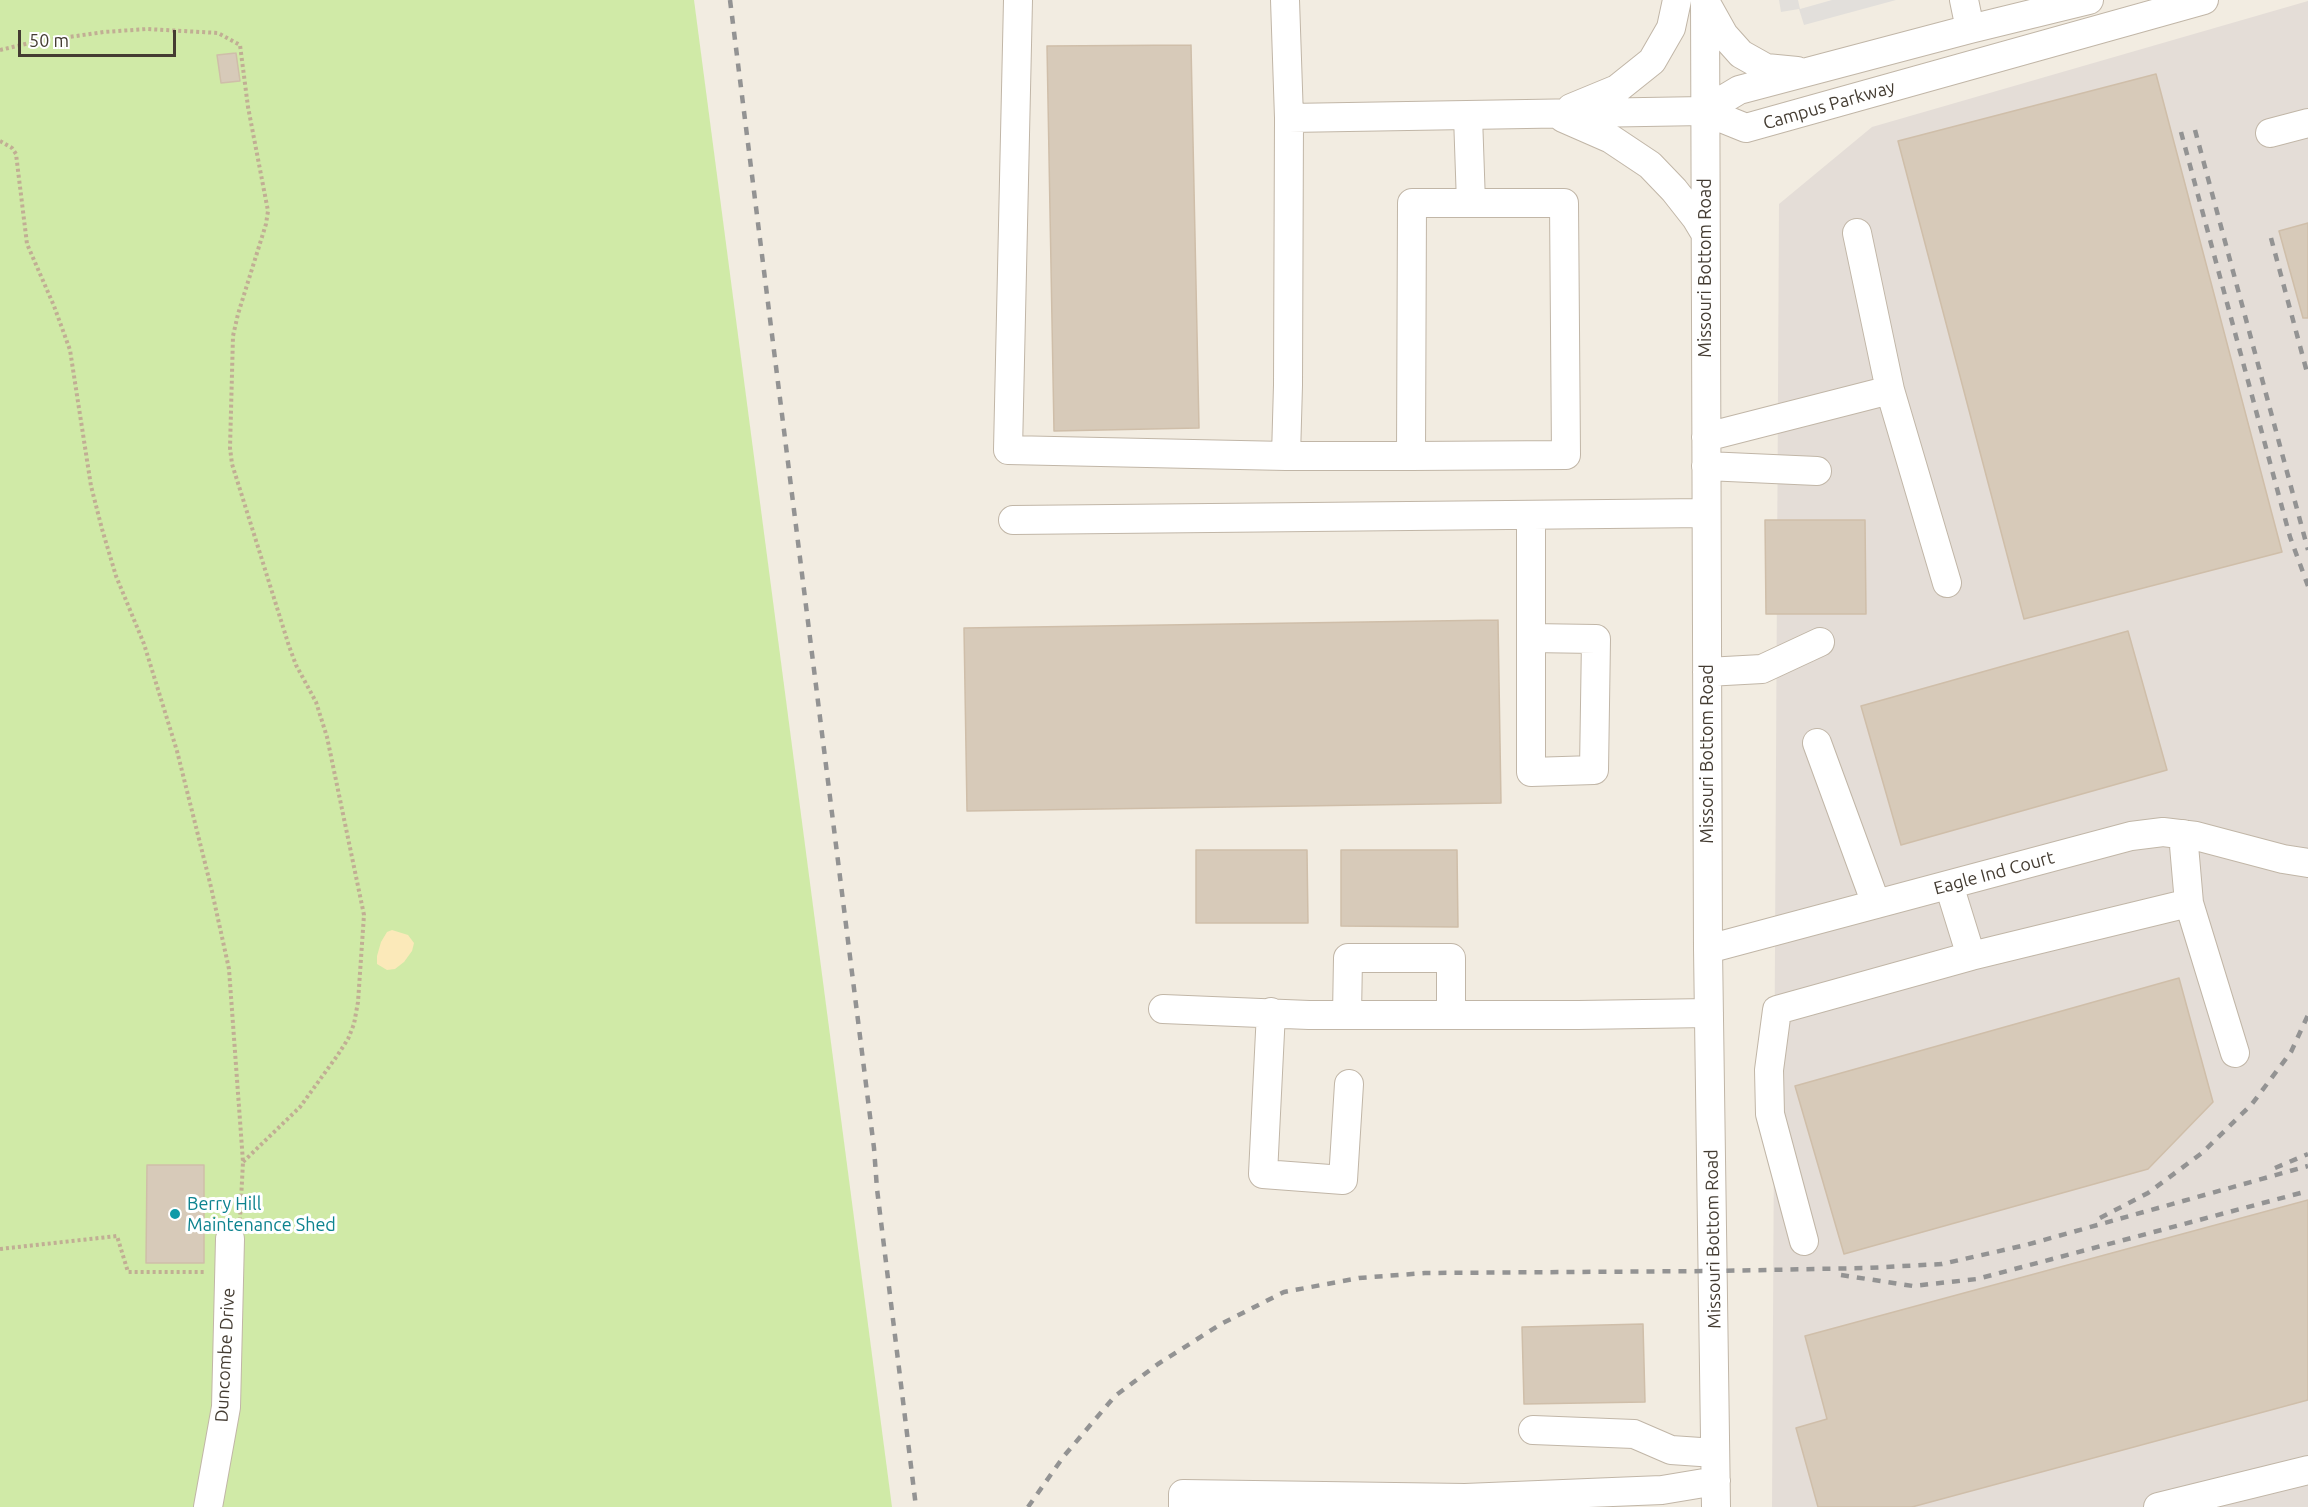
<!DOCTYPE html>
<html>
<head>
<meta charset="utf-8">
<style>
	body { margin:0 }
	#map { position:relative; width:2308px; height:1507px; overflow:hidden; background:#f2ece1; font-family:Ubuntu,sans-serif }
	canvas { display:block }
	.scale { position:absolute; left:18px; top:30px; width:158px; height:27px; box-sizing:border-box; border:3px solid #443c32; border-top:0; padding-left:8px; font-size:18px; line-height:21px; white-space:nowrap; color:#443c32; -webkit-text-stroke:4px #fff; paint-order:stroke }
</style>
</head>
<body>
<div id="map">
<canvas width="2308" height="1507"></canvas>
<div class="scale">50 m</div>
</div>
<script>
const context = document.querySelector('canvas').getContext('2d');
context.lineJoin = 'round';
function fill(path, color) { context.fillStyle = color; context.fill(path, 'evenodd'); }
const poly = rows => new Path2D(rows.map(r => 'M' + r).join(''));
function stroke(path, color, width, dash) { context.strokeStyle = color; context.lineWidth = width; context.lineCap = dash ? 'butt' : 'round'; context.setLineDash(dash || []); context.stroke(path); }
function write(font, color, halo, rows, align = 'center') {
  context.font = font + ' Ubuntu,sans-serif'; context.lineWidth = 6; context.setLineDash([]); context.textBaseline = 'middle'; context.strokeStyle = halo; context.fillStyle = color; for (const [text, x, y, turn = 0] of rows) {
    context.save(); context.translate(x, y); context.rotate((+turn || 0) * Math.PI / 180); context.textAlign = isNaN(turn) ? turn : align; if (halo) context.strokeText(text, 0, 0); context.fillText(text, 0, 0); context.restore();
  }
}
const industrial = poly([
	[2308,1,2308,1507,1772,1507,1779,204,1872,127]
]);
const green = poly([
	[0,0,694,0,892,1507,0,1507]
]);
const sand = poly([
	[392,930,408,935,414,943,412,951,404,962,395,969,387,970,377,964,377,956,381,942,387,932]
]);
const parking = poly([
	[1779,0,1798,0,1800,9,1832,0,1896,0,1804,25,1799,9,1781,12]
]);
const building = poly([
	[1191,45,1199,428,1054,431,1047,46,1191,45],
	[236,53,240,81,221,83,217,55,236,53],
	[2156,74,2282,552,2024,619,1898,141,2156,74],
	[2308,223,2308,318,2303,318,2279,231,2308,223],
	[1765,520,1865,520,1866,614,1766,614,1765,520],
	[1498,620,1501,803,967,811,964,628,1498,620],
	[2128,631,2167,770,1901,845,1861,706,2128,631],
	[1196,850,1307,850,1308,923,1196,923,1196,850],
	[1341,850,1457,850,1458,927,1341,926,1341,850],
	[2179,978,2213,1102,2148,1169,1844,1254,1795,1086,2179,978],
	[147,1165,204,1165,204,1263,146,1263,147,1165],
	[2308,1200,2308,1400,1912,1507,1818,1507,1796,1428,1827,1419,1805,1336,2308,1200],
	[1643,1324,1645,1402,1524,1404,1522,1327,1643,1324]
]);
const path = poly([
	[0,50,34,42,104,32,147,29,218,33,240,45,248,107,268,211,266,224,238,314,233,336,230,448,232,464,289,646,296,665,316,702,327,737,364,915,358,1002,354,1024,348,1039,337,1056,300,1107,243,1162],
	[0,141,12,148,16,154,27,244,54,306,70,350,91,486,102,529,116,576,144,644,177,751,211,887,229,969,243,1162,240,1219],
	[0,1249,117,1236,128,1272,206,1272]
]);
const minor = poly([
	[1018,0,1008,450,1286,456,1411,456,1566,455,1564,203,1412,203,1411,456],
	[1285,0,1289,118,1288,385,1286,456],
	[1705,0,1708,949,1716,1507],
	[1964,0,1970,29],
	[1706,3,1724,35,1741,54,1766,68,1797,71],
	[1571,108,1617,89,1652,61,1671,28,1677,0],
	[1704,111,1739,90,1970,29,2089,0],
	[1468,116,1471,203],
	[1289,118,1704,111,1746,128,2204,0],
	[1563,118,1611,139,1650,165,1674,190,1696,218,1705,233],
	[2270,133,2308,123],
	[1857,233,1890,390],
	[1706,437,1890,390,1947,583],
	[1706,466,1817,471],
	[1013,520,1706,513],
	[1531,638,1596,639,1594,770,1531,772,1531,516],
	[1707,672,1762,669,1820,642],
	[1817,743,1876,904],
	[2183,834,2189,903],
	[1708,949,2131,836,2163,832,2196,836,2283,859,2308,863],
	[1971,956,2189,903,2235,1053],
	[1163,1009,1309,1015,1578,1015,1709,1013],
	[1271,1012,1263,1174,1343,1180,1349,1084],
	[1347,1015,1348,958,1451,958,1451,1015],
	[1804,1241,1770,1114,1769,1070,1777,1010,1971,956,1949,885],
	[1533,1430,1634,1434,1671,1450,1715,1453],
	[208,1507,226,1407,230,1239],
	[1183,1507,1183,1494,1465,1498,1662,1490,1716,1481],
	[2158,1507,2308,1470]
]);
const rail = poly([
	[730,0,874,1148,877,1189,916,1507],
	[2195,130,2308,550],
	[2181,132,2290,537,2308,586],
	[2271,238,2308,376],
	[2275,1168,2308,1154],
	[2100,1218,2148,1193,2202,1153,2252,1104,2291,1052,2308,1015],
	[1841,1275,1913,1286,1977,1279,2308,1191],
	[1028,1507,1064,1456,1115,1396,1158,1364,1221,1324,1284,1292,1359,1278,1425,1273,1714,1271,1867,1268,1942,1264,2026,1245,2308,1166]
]);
const markers = [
	[175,1214,6,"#0f9aa8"]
];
const streetNames = [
	["Campus Parkway",1829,105,-16],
	["Missouri Bottom Road",1705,268,-90],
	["Missouri Bottom Road",1707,754,-90],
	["Eagle Ind Court",1994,873,-15],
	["Missouri Bottom Road",1713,1239,-91],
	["Duncombe Drive",225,1355,-87]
];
const cultureNames = [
	["Berry Hill",187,1204],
	["Maintenance Shed",187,1225]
];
fill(industrial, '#e4ddd7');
fill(green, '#d0eaa7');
fill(sand, '#fbe9b9');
fill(parking, '#e2dfdb');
fill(building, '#d7cab9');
stroke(building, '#cfbea9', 1.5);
stroke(minor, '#c1b6a7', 30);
stroke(path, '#c1ae94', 4, [3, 3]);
stroke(minor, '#fff', 28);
stroke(rail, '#939393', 4.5, [8, 8]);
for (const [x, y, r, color] of markers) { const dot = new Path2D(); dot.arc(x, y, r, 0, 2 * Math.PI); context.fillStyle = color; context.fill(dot); stroke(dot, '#fff', 2); }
write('18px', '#443c32', '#fff', streetNames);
write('18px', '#0d838f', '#fff', cultureNames, 'left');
</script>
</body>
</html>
